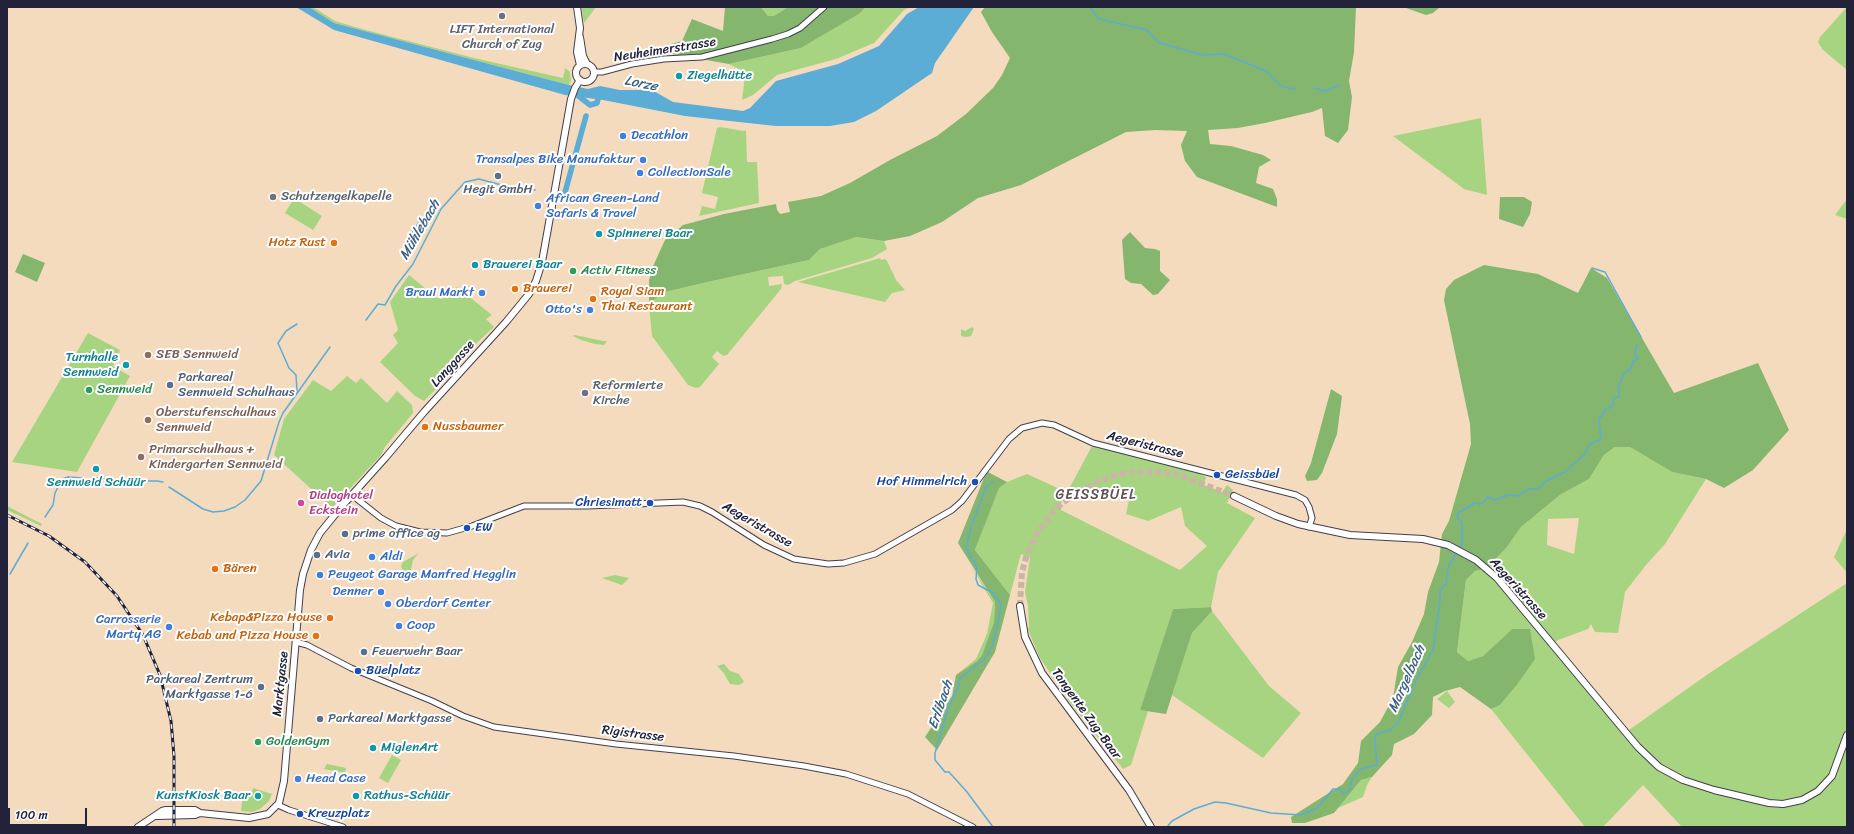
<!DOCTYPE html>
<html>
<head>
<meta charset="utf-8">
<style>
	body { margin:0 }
	#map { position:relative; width:1854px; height:834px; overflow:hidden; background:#f4dbbe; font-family:Sriracha,sans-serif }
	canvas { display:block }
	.frame { position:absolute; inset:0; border:8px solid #22223b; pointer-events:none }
	.scale { position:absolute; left:8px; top:808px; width:79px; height:18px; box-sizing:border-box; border:2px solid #22223b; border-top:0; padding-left:5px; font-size:12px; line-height:14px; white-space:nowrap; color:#22223b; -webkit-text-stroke:3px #fff; paint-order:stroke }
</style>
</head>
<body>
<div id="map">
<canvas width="1854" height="834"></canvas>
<div class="frame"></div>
<div class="scale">100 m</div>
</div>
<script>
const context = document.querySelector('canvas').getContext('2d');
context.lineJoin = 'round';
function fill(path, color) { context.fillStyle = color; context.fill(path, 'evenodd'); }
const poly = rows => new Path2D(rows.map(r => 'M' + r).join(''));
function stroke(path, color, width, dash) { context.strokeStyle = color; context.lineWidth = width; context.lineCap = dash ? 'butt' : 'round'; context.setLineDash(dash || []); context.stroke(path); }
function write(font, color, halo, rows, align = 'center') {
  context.font = font + ' Sriracha,sans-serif'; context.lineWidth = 4; context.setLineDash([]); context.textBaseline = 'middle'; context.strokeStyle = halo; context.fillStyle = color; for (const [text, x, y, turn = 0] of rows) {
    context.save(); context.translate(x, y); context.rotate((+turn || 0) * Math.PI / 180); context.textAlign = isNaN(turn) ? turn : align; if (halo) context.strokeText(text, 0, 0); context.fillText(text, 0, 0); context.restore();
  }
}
const green = poly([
	[309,7,313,7,335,21,362,29,474,58,563,78,565,68,570,72,571,81,569,85,334,23],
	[581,7,596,7,584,23,584,22],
	[761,7,788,7,774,16,768,16],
	[866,7,910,7,904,10,874,43,836,59,777,75,753,95,742,100,745,76,739,69,729,64,801,48,859,14],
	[1847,7,1847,70,1822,49,1818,42,1820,37],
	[1481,118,1487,195,1464,189,1393,136],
	[720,127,744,131,746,130,747,162,757,162,759,203,699,216,702,206,715,209,718,197,702,193,717,128],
	[294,198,322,216,313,230,285,213],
	[1847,199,1847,219,1835,215],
	[856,237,884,241,887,249,872,258,795,281,788,285,784,284,783,276,768,277,769,286,782,284,781,289,727,355,723,356,717,351,712,357,719,364,700,387,696,388,688,385,652,336,649,305,661,293,712,281,809,260,820,249],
	[880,258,881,260,885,259,887,261,896,280,905,290,892,293,885,302,798,282],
	[409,275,437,298,442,299,457,287,492,315,486,319,494,327,469,350,454,371,424,401,415,396,380,362,398,343,393,335,398,330,390,302],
	[972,327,974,329,971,336,966,337,961,336,961,329,965,331],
	[88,333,120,350,113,366,130,376,77,472,12,462],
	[575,335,603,341,607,341,604,345,595,344,581,340,573,336],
	[347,376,356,383,361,378,387,403,397,391,412,405,413,413,385,447,381,455,332,508,274,455,284,419,313,380,331,391],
	[1092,446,1186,467,1206,477,1204,485,1222,492,1227,485,1233,490,1227,503,1255,518,1218,572,1211,607,1173,609,1140,710,1148,711,1131,765,1123,769,1072,705,1040,658,1028,630,1029,626,1028,606,1025,592,1030,557,1021,554,1010,595,975,550,999,487,1007,482,1027,474,1062,490,1061,510,1180,570,1207,546,1185,526,1181,507,1148,521,1126,514,1129,500,1103,489,1070,487],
	[1615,447,1630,447,1672,472,1706,479,1665,544,1646,565,1625,592,1618,633,1595,632,1591,624,1588,629,1558,640,1553,644,1631,739,1629,730,1711,672,1847,583,1847,827,1682,827,1643,785,1604,826,1585,827,1491,709,1500,705,1516,686,1512,629,1483,656,1468,661,1457,652,1466,580,1475,571,1487,568,1507,547,1521,527,1560,495,1589,479,1604,455],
	[1579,518,1574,554,1547,545,1548,519],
	[7,506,42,524,41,526,7,510],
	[1847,529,1847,573,1834,557],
	[419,553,413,560,410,574,406,578,401,566,403,562],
	[970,564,995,602,994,622,982,655,977,661,956,675,976,659,987,634,993,603],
	[615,575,629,578,622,585,602,578],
	[1212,611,1269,686,1301,713,1263,758,1172,695,1192,633],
	[724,664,730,671,739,674,744,682,739,685,730,684,723,672,717,666],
	[1447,691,1455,702,1449,708,1437,699],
	[392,755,401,760,388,783,379,778],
	[327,764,346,768,345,773,324,769],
	[1372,777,1367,785,1363,797,1338,808,1361,780],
	[253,788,272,794,269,801,260,809,252,812,241,811,243,793,251,794]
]);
const forest = poly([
	[725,7,761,7,768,16,774,16,788,7,866,7,859,14,801,48,729,64,649,50,682,41,692,19,723,31],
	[985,7,1356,7,1354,52,1349,81,1352,97,1348,130,1338,143,1325,136,1322,108,1312,112,1265,123,1238,128,1208,130,1210,144,1231,146,1263,155,1271,160,1259,167,1256,183,1273,189,1277,199,1277,207,1197,177,1185,161,1181,145,1187,131,1155,130,1126,132,1021,185,978,198,942,222,910,236,884,241,856,237,820,249,809,260,712,281,661,293,649,305,649,280,654,264,665,240,683,225,724,214,776,204,777,210,780,214,790,212,788,202,821,196,850,183,890,160,937,136,966,114,993,88,1002,75,1010,58,992,32,981,12],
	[1403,7,1440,7,1433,13,1426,15],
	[1500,197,1524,197,1532,202,1530,214,1523,227,1499,219],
	[1130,232,1145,248,1155,249,1160,251,1160,271,1170,280,1158,294,1153,295,1141,284,1131,283,1125,279,1122,240],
	[23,254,45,263,37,282,15,272],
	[1484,265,1538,274,1578,293,1591,268,1607,278,1674,393,1758,363,1789,430,1753,470,1724,488,1706,479,1672,472,1630,447,1615,447,1604,455,1589,479,1560,495,1521,527,1507,547,1487,568,1475,571,1466,580,1457,652,1468,661,1483,656,1512,629,1530,629,1535,659,1516,686,1500,705,1491,709,1460,687,1445,691,1433,697,1432,715,1414,734,1394,744,1392,755,1372,777,1361,780,1334,813,1305,823,1292,823,1291,817,1343,784,1358,763,1361,741,1380,722,1393,698,1398,667,1412,642,1424,614,1428,592,1439,562,1442,534,1449,521,1471,444,1470,424,1444,300,1446,289,1454,280],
	[1331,389,1342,396,1337,434,1322,473,1317,480,1307,481,1305,476,1311,463],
	[988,472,1007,482,999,488,975,550,1010,595,995,652,937,750,925,737,952,696,956,675,977,661,982,655,994,622,995,602,958,543,984,478],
	[1211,607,1212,611,1192,633,1166,714,1140,710,1173,609]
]);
const water = poly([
	[296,7,309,7,334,23,569,85,588,89,600,86,620,90,652,90,673,102,743,111,750,108,776,81,838,64,879,46,907,14,919,7,974,7,935,63,932,73,876,111,854,122,830,126,776,126,748,123,685,116,603,100,565,95,334,30],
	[419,221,424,224,417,236,412,234,412,231]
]);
const stream = poly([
	[1090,7,1099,19,1147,30,1158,42,1174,47,1203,55,1224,54,1266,71,1282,87,1296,89],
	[1314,88,1325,91,1340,85],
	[519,189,527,188,535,190],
	[1592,268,1605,272,1641,337],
	[366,320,378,304,385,305,396,286,413,264,441,209,465,182,479,179,509,187],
	[294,398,297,391,296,375,289,368,278,343,286,331,297,324],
	[95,478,132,481,157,481,163,482],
	[169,487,203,509,213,512,224,511,235,507,245,500,261,481,279,422,283,413,330,347],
	[45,517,53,505,55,493,62,479,68,477,82,478],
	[1459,548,1462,544,1462,522,1457,518,1458,513,1475,503,1482,504,1488,497,1496,500,1508,495,1518,496,1528,489,1538,489,1546,481,1565,472,1585,454,1590,444,1601,439,1599,419,1606,409,1612,407,1614,398,1619,397,1619,385,1625,372,1631,369,1633,361,1638,359,1635,353,1637,345],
	[10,574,28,543],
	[993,827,967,792,949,772,945,772,935,760,935,753,948,709,959,685,959,679,984,660,992,646,998,623,1001,604,993,593,978,585,976,579,977,567,966,548,971,527,986,487,993,482],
	[1167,827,1172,821,1194,809,1215,802,1226,803,1271,813,1301,815,1317,808,1333,789,1339,789,1343,793,1346,793,1350,789,1352,779,1361,769,1377,765,1375,740,1376,734,1390,730,1398,723,1415,682,1433,650,1440,602,1440,590,1446,584,1448,567,1457,552]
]);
const canal = poly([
	[576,94,590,105,597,103,599,95],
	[564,196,586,116]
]);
const majorTunnel = poly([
	[1020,606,1022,572,1027,554,1036,535,1053,512,1062,503,1094,483,1116,475,1131,472,1163,472,1179,475,1234,496]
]);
const minor = poly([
	[594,72,602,72,632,64,664,59,702,57,772,39,788,34,800,28,824,7],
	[352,495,381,518,396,526,420,532,447,533,472,526,524,506,588,506,683,502,700,506,712,512,764,545,794,559,828,564,844,563,875,554,952,510,962,501,1009,439,1022,428,1042,423,1054,425,1093,443,1296,495,1305,500,1309,507,1312,518,1309,527],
	[296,642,307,645,351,668,432,701,463,716,494,727,616,744,734,756,804,766,846,774,908,794,973,827],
	[278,805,289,810,343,827]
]);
const major = poly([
	[577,7,580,28,577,52,580,65],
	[580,37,583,56,587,64],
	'576 73a9 9 0 1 1 18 0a9 9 0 1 1-18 0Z',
	[1234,496,1276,516,1298,524,1350,535,1423,539,1448,545,1476,560,1497,578,1638,747,1659,767,1683,780,1714,790,1769,803,1783,804,1802,800,1818,791,1832,776,1847,735],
	[1020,606,1025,637,1042,673,1129,790,1151,827],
	[157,816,195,815,200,813],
	[138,827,162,811,166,810,195,810,200,813,249,818,268,814,279,803,284,781,300,590,303,574,311,550,320,533,342,506,386,457,424,412,506,322,529,294,536,281,542,262,571,99,575,88,580,80]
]);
const rail = poly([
	[7,515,49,536,85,562,117,596,143,635,160,675,171,721,174,756,174,827]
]);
const markers = [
	[502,16,4,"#6b7280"],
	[679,76,4,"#0f9aa8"],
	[623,136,4,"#3f7fe0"],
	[643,160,4,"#3f7fe0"],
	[640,173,4,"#3f7fe0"],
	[498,176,4,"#5c6f8a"],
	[273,197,4,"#6b7280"],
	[538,206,4,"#3f7fe0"],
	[599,234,4,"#0f9aa8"],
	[334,243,4,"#e8710a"],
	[475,265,4,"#0f9aa8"],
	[573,271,4,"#2e9e5b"],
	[515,289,4,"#e8710a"],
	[482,293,4,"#3f7fe0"],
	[593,299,4,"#e8710a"],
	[590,310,4,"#3f7fe0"],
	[148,355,4,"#8d6e63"],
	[126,365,4,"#0f9aa8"],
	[170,385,4,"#5c6f8a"],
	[89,390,4,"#2e9e5b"],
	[585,393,4,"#6b7280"],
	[148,420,4,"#8d6e63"],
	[425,427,4,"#e8710a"],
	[141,457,4,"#8d6e63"],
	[96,469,4,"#0f9aa8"],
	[1217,475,4,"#1a4fb4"],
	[975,482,4,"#1a4fb4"],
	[301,503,4,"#d1479c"],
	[650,503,4,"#1a4fb4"],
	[467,528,4,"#1a4fb4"],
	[345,534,4,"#5c6f8a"],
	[317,555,4,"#5c6f8a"],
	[372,557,4,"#3f7fe0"],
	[215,569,4,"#e8710a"],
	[320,575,4,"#3f7fe0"],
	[381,592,4,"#3f7fe0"],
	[388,604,4,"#3f7fe0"],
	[330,618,4,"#e8710a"],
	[399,626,4,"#3f7fe0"],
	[169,627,4,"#3f7fe0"],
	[316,636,4,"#e8710a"],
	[364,652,4,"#5c6f8a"],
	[358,671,4,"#1a4fb4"],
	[261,687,4,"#5c6f8a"],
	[320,719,4,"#5c6f8a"],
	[258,742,4,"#2e9e5b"],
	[373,748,4,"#0f9aa8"],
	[298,779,4,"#3f7fe0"],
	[258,796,4,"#0f9aa8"],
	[356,796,4,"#0f9aa8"],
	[300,814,4,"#1a4fb4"]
];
const worshipNames = [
	["LIFT International",502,30,"center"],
	["Church of Zug",502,45,"center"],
	["Schutzengelkapelle",281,197],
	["Reformierte",593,386],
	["Kirche",593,401]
];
const streetNames = [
	["Neuheimerstrasse",665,50,-9],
	["Langgasse",453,364,-48],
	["Aegeristrasse",1145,445,14],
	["Aegeristrasse",757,525,30],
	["Aegeristrasse",1518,589,48],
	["Marktgasse",281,684,-84],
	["Tangente Zug-Baar",1086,714,54],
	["Rigistrasse",633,734,7]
];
const cultureNames = [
	["Ziegelhütte",687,76],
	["Spinnerei Baar",607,234],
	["Brauerei Baar",483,265],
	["Turnhalle",118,358,"right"],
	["Sennweid",118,373,"right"],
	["Sennweid Schüür",96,483,"center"],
	["MiglenArt",381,748],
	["KunstKiosk Baar",250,796,"right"],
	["Rathus-Schüür",364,796]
];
const shopNames = [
	["Decathlon",631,136],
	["Transalpes Bike Manufaktur",635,160,"right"],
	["CollectionSale",648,173],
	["African Green-Land",546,199],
	["Safaris & Travel",546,214],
	["Braui Markt",474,293,"right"],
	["Otto's",582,310,"right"],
	["Aldi",380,557],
	["Peugeot Garage Manfred Hegglin",328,575],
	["Denner",373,592,"right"],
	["Oberdorf Center",396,604],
	["Carrosserie",161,620,"right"],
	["Marty AG",161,635,"right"],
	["Coop",407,626],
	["Head Case",306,779]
];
const serviceNames = [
	["Hegit GmbH",498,190,"center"],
	["Parkareal",178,378],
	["Sennweid Schulhaus",178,393],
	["prime office ag",353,534],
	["Avia",325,555],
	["Feuerwehr Baar",372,652],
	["Parkareal Zentrum",253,680,"right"],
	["Marktgasse 1-6",253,695,"right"],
	["Parkareal Marktgasse",328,719]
];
const foodNames = [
	["Hotz Rust",326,243,"right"],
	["Brauerei",523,289],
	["Royal Siam",601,292],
	["Thai Restaurant",601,307],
	["Nussbaumer",433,427],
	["Bären",223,569],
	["Kebap&Pizza House",322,618,"right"],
	["Kebab und Pizza House",308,636,"right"]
];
const leisureNames = [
	["Activ Fitness",581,271],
	["Sennweid",97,390],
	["GoldenGym",266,742]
];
const educationNames = [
	["SEB Sennweid",156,355],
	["Oberstufenschulhaus",156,413],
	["Sennweid",156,428],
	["Primarschulhaus +",149,450],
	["Kindergarten Sennweid",149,465]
];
const transitNames = [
	["Geissbüel",1225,475],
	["Hof Himmelrich",967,482,"right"],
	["Chriesimatt",642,503,"right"],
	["EW",475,528],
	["Büelplatz",366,671],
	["Kreuzplatz",308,814]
];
const hotelNames = [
	["Dialoghotel",309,496],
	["Eckstein",309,511]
];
const waterNames = [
	["Lorze",641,84,11],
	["Mühlebach",420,230,-60],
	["Margelbach",1407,679,-66],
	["Erlibach",941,705,-71]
];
const neighbourhoodNames = [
	["GEISSBÜEL",1096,495]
];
fill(green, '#a7d480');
fill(forest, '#85b66e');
fill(water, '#5badd6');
stroke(stream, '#5badd6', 1.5);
stroke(canal, '#5badd6', 5.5);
stroke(majorTunnel, '#cab6a4', 6, [6, 3]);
stroke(minor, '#423e4f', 7);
stroke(major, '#423e4f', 8);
stroke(minor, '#fff', 5);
stroke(major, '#fff', 6);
stroke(rail, '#22223b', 3);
stroke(rail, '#fff', 1.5, [4.5]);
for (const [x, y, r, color] of markers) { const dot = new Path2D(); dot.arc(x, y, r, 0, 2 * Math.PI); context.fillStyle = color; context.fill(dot); stroke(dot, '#fff', 1.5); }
write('13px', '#5b616d', '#fff', worshipNames, 'left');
write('13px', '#22223b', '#fff', streetNames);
write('13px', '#0d838f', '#fff', cultureNames, 'left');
write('13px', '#366cbe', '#fff', shopNames, 'left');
write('13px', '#4e5e75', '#fff', serviceNames, 'left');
write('13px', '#c56008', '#fff', foodNames, 'left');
write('13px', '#27864d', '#fff', leisureNames, 'left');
write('13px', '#785e54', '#fff', educationNames, 'left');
write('13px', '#164399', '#fff', transitNames, 'left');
write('13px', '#b23c85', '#fff', hotelNames, 'left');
write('italic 14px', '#3c6181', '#fff', waterNames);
context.letterSpacing = '1px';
write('14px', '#5d5256', '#fff', neighbourhoodNames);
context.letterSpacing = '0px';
</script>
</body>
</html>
